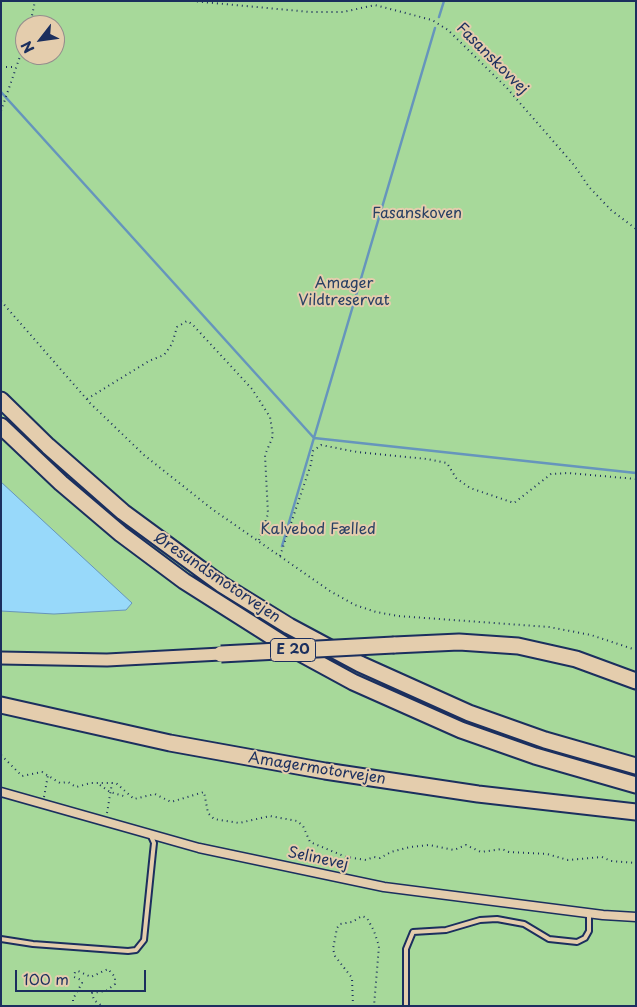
<!DOCTYPE html>
<html>
<head>
<meta charset="utf-8">
<style>
	body { margin:0 }
	#map { position:relative; width:637px; height:1007px; overflow:hidden; background:#e2c8a4; font-family:"Playpen Sans",sans-serif }
	canvas { display:block }
	.frame { position:absolute; inset:0; border:2px solid #1b2f5e; pointer-events:none }
	.north { position:absolute; left:15px; top:15px; width:50px; height:50px; box-sizing:border-box; background:#e4cdad; border:1px solid #948e8d; border-radius:50%; rotate:240deg; font-size:14px; font-weight:700; line-height:20px; text-align:center; color:#1b2f5e }
	.north::after { content:''; display:block; margin:auto; width:18px; height:22px; background:#1b2f5e; clip-path:polygon(50% 0,100% 100%,50% 72%,0 100%) }
	.scale { position:absolute; left:15px; top:970px; width:131px; height:22px; box-sizing:border-box; border:2px solid #1b2f5e; border-top:0; padding-left:6px; font-size:15px; line-height:18px; white-space:nowrap; color:#1b2f5e; -webkit-text-stroke:4px #e4cdad; paint-order:stroke }
</style>
</head>
<body>
<div id="map">
<canvas width="637" height="1007"></canvas>
<div class="frame"></div>
<div class="north">N</div>
<div class="scale">100 m</div>
</div>
<script>
const context = document.querySelector('canvas').getContext('2d');
context.lineJoin = 'round';
function fill(path, color) { context.fillStyle = color; context.fill(path, 'evenodd'); }
const poly = rows => new Path2D(rows.map(r => 'M' + r).join(''));
function stroke(path, color, width, dash) { context.strokeStyle = color; context.lineWidth = width; context.lineCap = dash ? 'butt' : 'round'; context.setLineDash(dash || []); context.stroke(path); }
function write(font, color, halo, rows, align = 'center') {
  context.font = font + ' "Playpen Sans",sans-serif'; context.lineWidth = 4; context.setLineDash([]); context.textBaseline = 'middle'; context.strokeStyle = halo; context.fillStyle = color; for (const [text, x, y, turn = 0] of rows) {
    context.save(); context.translate(x, y); context.rotate((+turn || 0) * Math.PI / 180); context.textAlign = isNaN(turn) ? turn : align; if (halo) context.strokeText(text, 0, 0); context.fillText(text, 0, 0); context.restore();
  }
}
const green = poly([
	[1,1,636,1,636,1006,1,1006],
	[25,25,55,25,55,55,25,55]
]);
const water = poly([
	[1,482,132,603,126,610,54,614,1,611,1,482]
]);
const stream = poly([
	[439,17,444,1],
	[1,92,314,438,636,473],
	[282,546,435,28]
]);
const path = poly([
	[192,1,310,12,343,12,375,5,432,20,448,30,506,87,574,165,589,187,611,210,636,229],
	[30,25,35,1],
	[1,67,14,67],
	[1,111,25,42],
	[1,301,90,403,144,455,212,509,330,591,355,605,376,612,398,616,549,627,591,635,636,650],
	[87,399,149,361,164,355,172,344,177,327,187,321,192,324,252,389,270,417,273,436,265,455,268,514,259,540],
	[280,556,311,464,313,451,321,445,357,452,427,459,447,463,456,478,470,488,514,503,551,474,568,473,636,479],
	[1,755,22,776,42,772,60,783,68,782,76,787,91,783,116,783,134,799,155,794,171,802,204,792,208,813,214,819,239,823,270,816,297,821,303,826,310,842,346,857,366,860,374,857,380,858,391,852,410,847,429,845,454,850,466,845,481,852,502,849,509,852,547,854,568,860,602,857,611,861,636,863],
	[100,785,110,792,127,797],
	[44,797,48,775],
	[107,813,112,783],
	[73,1006,73,999,82,983,81,980,74,977,75,972,78,971,91,977,108,969,115,977,115,984,106,991,92,993,94,1000,102,1006],
	[353,1006,352,978,335,956,333,949,337,928,340,924,352,922,362,916,367,918,374,931,379,946,374,1006]
]);
const lane = poly([
	[1,939,33,944,128,951,136,950,144,940,153,852,154,843,150,834],
	[406,1006,406,949,413,932,446,930,480,920,497,919,524,924,549,939,577,942,585,938,589,931,589,913]
]);
const street = poly([
	[1,792,199,848,384,887,603,915,636,917]
]);
const secondary = poly([
	[1,658,107,660,221,654]
]);
const highway = poly([
	[1,400,48,446,123,512,221,584,289,626,360,664,469,713,545,740,636,766],
	[1,426,61,483,121,534,184,581,285,645,353,682,461,730,535,756,636,785],
	[394,645,459,642,518,646,576,659,636,681],
	[1,705,170,743,325,771,478,794,636,812]
]);
const highwayBridge = poly([
	[221,654,394,645]
]);
const shields = [
	[293,650,45]
];
const shieldNames = [
	["E 20",293,650]
];
const streetNames = [
	["Fasanskovvej",492,59,45],
	["Øresundsmotorvejen",217,578,34],
	["Amagermotorvejen",317,769,9],
	["Selinevej",318,859,12]
];
const parkNames = [
	["Fasanskoven",417,214],
	["Amager",344,284],
	["Vildtreservat",344,301],
	["Kalvebod Fælled",318,530]
];
fill(green, '#a7d99a');
fill(water, '#98d9fa');
stroke(water, '#6695bc', 1);
stroke(stream, '#6695bc', 2.5);
stroke(lane, '#1b2f5e', 8);
stroke(street, '#1b2f5e', 11);
stroke(secondary, '#1b2f5e', 15);
stroke(highway, '#1b2f5e', 19);
stroke(path, '#1b2f5e', 2, [1, 4]);
stroke(lane, '#e4cdad', 4);
stroke(street, '#e4cdad', 8);
stroke(secondary, '#e4cdad', 11);
stroke(highway, '#e4cdad', 15);
stroke(highwayBridge, '#1b2f5e', 19, []);
stroke(highwayBridge, '#e4cdad', 15);
for (const [x, y, w] of shields) { const box = new Path2D(); box.roundRect(x - w / 2, y - 11.5, w, 23, 4); context.fillStyle = '#e4cdad'; context.fill(box); stroke(box, '#1b2f5e', 1); }
write('bold 14px', '#1b2f5e', null, shieldNames);
write('15px', '#1b2f5e', '#e4cdad', streetNames);
write('15px', '#294064', '#e4cdad', parkNames);
</script>
</body>
</html>
